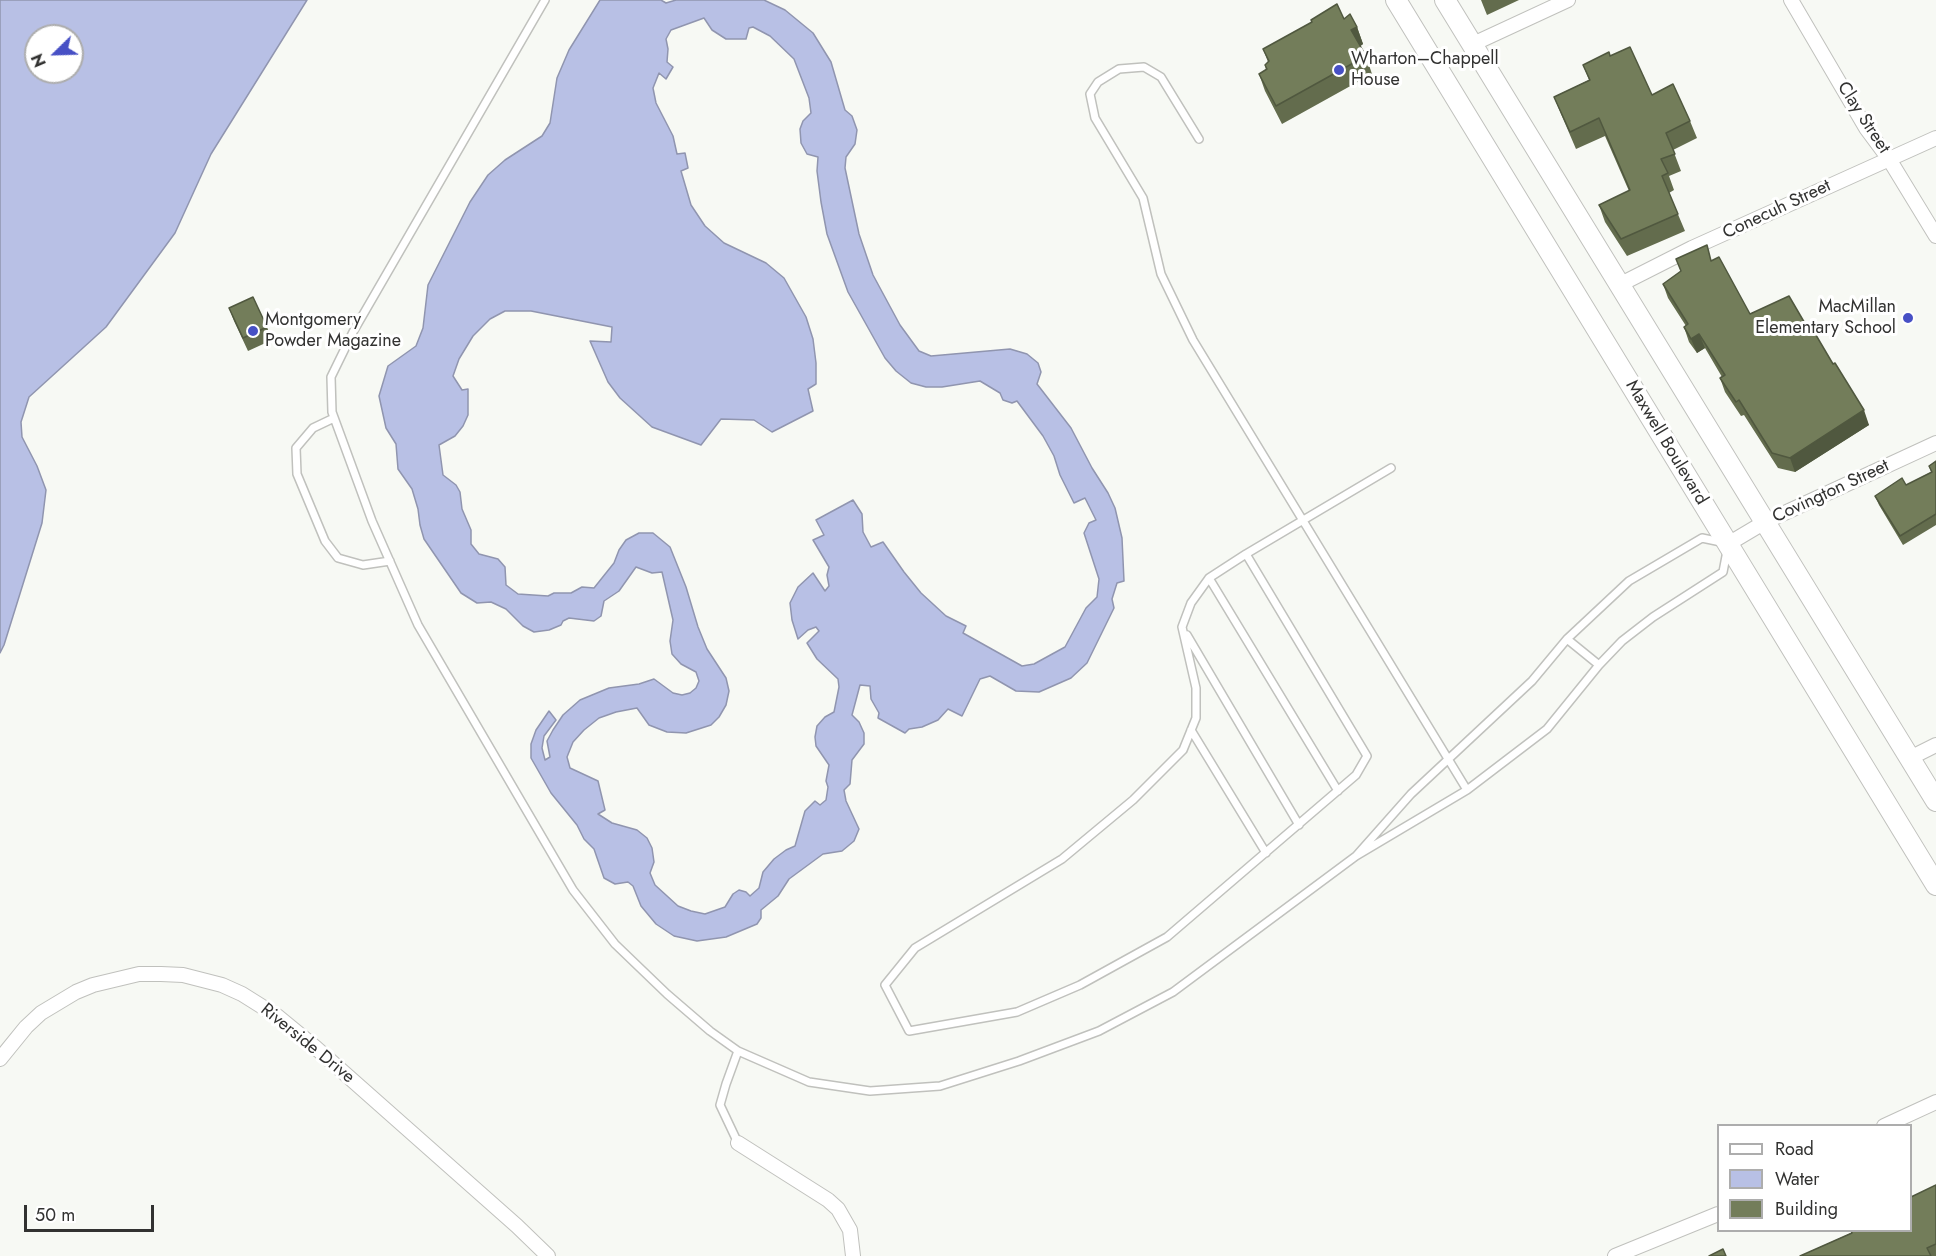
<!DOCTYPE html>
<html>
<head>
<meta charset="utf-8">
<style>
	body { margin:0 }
	#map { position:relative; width:1936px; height:1256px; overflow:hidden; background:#f7f9f4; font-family:Jost,sans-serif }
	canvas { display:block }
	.legend { position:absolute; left:1717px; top:1124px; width:195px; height:108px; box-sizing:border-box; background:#fff; border:2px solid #adadad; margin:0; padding:8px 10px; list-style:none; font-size:18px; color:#323231 }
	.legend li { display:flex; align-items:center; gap:12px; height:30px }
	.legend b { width:30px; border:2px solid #adadad }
	.north { position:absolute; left:24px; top:24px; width:60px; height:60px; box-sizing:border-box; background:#fff; border:2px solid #adadad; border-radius:50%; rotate:247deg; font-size:16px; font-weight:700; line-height:24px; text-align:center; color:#323231 }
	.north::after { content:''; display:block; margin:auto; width:21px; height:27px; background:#4750c5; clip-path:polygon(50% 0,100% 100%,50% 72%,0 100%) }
	.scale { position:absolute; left:24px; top:1205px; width:130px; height:27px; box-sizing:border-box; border:3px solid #323231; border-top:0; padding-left:8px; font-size:18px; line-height:21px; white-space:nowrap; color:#323231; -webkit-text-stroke:4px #fff; paint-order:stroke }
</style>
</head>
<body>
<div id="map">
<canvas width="1936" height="1256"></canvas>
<ul class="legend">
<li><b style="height:8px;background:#fff"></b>Road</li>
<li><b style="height:16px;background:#b8c0e5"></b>Water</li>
<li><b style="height:16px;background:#737d5a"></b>Building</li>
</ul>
<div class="north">N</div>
<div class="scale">50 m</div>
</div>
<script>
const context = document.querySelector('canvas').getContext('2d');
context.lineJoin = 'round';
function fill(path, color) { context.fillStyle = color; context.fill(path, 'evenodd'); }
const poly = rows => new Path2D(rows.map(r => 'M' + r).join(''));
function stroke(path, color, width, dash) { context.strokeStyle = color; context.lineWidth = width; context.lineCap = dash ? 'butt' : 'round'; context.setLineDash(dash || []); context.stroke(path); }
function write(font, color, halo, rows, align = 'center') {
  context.font = font + ' Jost,sans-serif'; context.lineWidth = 6; context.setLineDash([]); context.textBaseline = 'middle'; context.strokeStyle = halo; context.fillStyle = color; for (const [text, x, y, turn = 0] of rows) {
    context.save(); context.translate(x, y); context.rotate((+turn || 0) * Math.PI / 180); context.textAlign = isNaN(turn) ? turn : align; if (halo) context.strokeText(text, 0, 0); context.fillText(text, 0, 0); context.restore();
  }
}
const water = poly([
	[0,0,307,0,211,154,175,233,106,327,29,397,21,422,22,437,37,466,46,490,42,523,4,645,0,653,0,0],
	[36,36,72,36,72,72,36,72,36,36],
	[600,0,661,0,666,3,676,0,764,0,785,10,813,33,831,62,845,110,852,116,857,130,855,144,846,157,845,168,859,234,873,275,900,325,919,351,931,356,1010,349,1027,354,1038,363,1041,372,1037,384,1071,428,1092,468,1108,493,1115,508,1122,538,1124,581,1117,583,1112,599,1114,608,1087,663,1071,678,1039,692,1016,691,990,676,980,679,962,716,948,709,938,720,922,727,909,729,905,733,878,718,879,713,871,699,870,686,860,685,852,715,859,722,864,733,864,744,852,760,850,784,844,790,846,801,859,829,854,841,842,851,823,854,789,879,778,896,761,910,761,918,757,924,726,937,697,941,674,936,656,924,641,906,633,886,628,882,615,884,604,878,594,849,584,839,577,825,551,793,531,758,531,744,536,730,549,711,556,720,544,736,542,748,545,760,550,757,547,741,553,730,563,715,580,700,609,688,639,684,654,679,673,693,682,695,690,693,696,688,699,681,696,672,681,664,672,654,670,641,673,620,662,572,652,573,636,567,619,591,604,601,601,616,594,621,569,618,563,621,561,625,549,630,534,632,523,626,506,609,491,602,477,603,461,593,424,539,420,525,418,509,412,489,398,469,396,444,386,428,379,396,388,366,416,346,423,328,428,285,470,202,488,175,505,160,542,136,550,123,557,78,569,50,600,0],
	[704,18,712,30,726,39,746,39,749,28,753,27,770,36,794,59,809,98,811,113,803,121,800,129,801,143,807,154,818,157,817,171,821,202,827,234,848,292,885,358,896,371,911,383,926,387,942,387,980,381,1000,393,1003,400,1012,403,1017,401,1043,436,1054,456,1060,475,1074,503,1085,498,1096,520,1089,523,1084,533,1099,579,1097,597,1086,608,1065,647,1034,664,1022,666,963,633,966,626,946,616,921,593,904,572,883,542,871,547,863,532,862,514,853,500,816,520,824,535,813,540,829,567,827,575,829,586,825,591,813,573,798,587,790,603,792,620,798,639,808,630,816,627,819,631,807,643,817,659,838,679,839,687,834,712,825,717,817,726,815,737,816,746,829,765,826,781,828,787,826,800,820,805,815,801,805,811,795,846,786,850,774,859,763,872,759,888,750,896,746,892,739,890,733,894,725,907,705,914,691,911,678,906,655,885,650,873,654,862,652,848,647,838,637,830,612,823,598,814,605,810,598,781,570,768,567,757,573,742,584,730,599,718,616,712,637,708,649,725,667,732,686,733,711,725,719,717,726,705,729,691,726,678,707,649,698,627,686,587,670,547,653,533,639,533,626,540,619,550,614,563,594,588,582,587,571,593,554,593,548,596,518,594,506,585,505,567,498,559,479,554,471,544,471,530,462,509,460,492,456,485,443,475,439,445,455,436,463,426,468,415,468,389,462,390,453,376,459,359,473,336,490,319,505,311,531,311,612,327,611,342,590,341,608,382,620,398,652,427,701,445,721,419,754,420,772,432,813,411,808,389,816,384,816,363,813,339,806,317,784,278,766,263,724,243,705,226,691,205,681,171,688,168,685,153,677,154,673,136,656,103,653,88,659,73,666,79,673,67,667,62,668,49,666,39,671,30,704,18]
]);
const service = poly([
	[545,0,353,332,331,377,332,412,372,521,418,625,573,890,615,944,667,994,710,1031,738,1051],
	[1199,139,1161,77,1144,67,1119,69,1098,82,1090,94,1095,118,1143,198,1161,274,1193,340,1467,790],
	[334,418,313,428,296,448,297,474,325,541,338,558,363,565,390,561],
	[1246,554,1367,756,1356,775,1167,937,1080,985,1017,1012,909,1031,885,985,915,948,1062,859,1133,800,1183,750,1196,718,1196,688,1182,627,1191,603,1209,578,1246,554,1391,468],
	[1209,578,1338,791],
	[1187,635,1299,825],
	[1567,639,1599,665],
	[1191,730,1266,853],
	[1356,856,1411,794,1532,681,1567,639,1629,581,1702,538,1721,542],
	[738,1143,720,1105,726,1084,738,1051,809,1082,870,1091,940,1086,1019,1061,1099,1031,1173,992,1356,856,1467,790,1547,729,1599,665,1622,641,1653,617,1723,572,1727,551]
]);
const minor = poly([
	[1791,0,1866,128,1889,159,1936,236],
	[1473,44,1568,0],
	[1619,285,1692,248,1936,138],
	[1728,544,1765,522,1936,443],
	[1910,758,1936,745],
	[0,1059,26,1027,41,1013,76,992,93,985,139,974,161,974,183,975,222,985,242,994,277,1016,316,1048,517,1226,548,1256],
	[1884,1126,1936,1102],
	[738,1143,828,1200,838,1209,850,1230,853,1256],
	[1615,1256,1718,1214]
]);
const secondary = poly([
	[1396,0,1936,885],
	[1445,0,1936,801]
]);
const wall = poly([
	[1481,0,1519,0,1487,15],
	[1344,19,1357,27,1363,44,1360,46,1366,56,1372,74,1282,124,1265,91,1259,74,1266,70,1265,65,1268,62,1263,49],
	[1610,56,1652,95,1690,121,1697,138,1673,150,1681,171,1669,176,1674,190,1669,193,1685,231,1627,256,1605,222,1599,205,1629,191,1605,136,1576,149,1561,114,1554,97,1589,80,1583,65],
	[1676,259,1712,260,1750,314,1810,332,1869,425,1795,472,1778,468,1744,415,1741,416,1725,392,1720,378,1722,377,1705,348,1697,353,1689,342,1684,327,1686,326,1668,298,1663,284,1681,271],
	[229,308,267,327,272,340,248,351,234,321],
	[1936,461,1936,525,1903,545,1879,505,1875,496,1906,485,1931,472,1929,466],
	[1936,1185,1936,1256,1800,1256,1851,1233]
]);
const shadedWall = poly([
	[1357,27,1363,44,1358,48,1351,30],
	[1699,334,1705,348,1697,353,1691,339],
	[1864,410,1869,425,1795,472,1790,458]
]);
const building = poly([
	[1337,4,1344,19,1350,14,1357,27,1351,30,1366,56,1276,106,1259,74,1267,69,1265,65,1269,61,1263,49,1312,22,1311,20,1337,4],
	[1630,47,1652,95,1673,84,1690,121,1666,133,1675,154,1661,159,1668,173,1662,176,1678,214,1621,239,1599,205,1630,190,1599,118,1570,132,1554,97,1590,80,1583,65,1609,52,1610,56,1630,47],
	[1707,245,1711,261,1719,257,1750,314,1789,296,1810,332,1813,330,1833,364,1835,363,1864,410,1790,458,1772,453,1739,400,1736,402,1720,378,1725,375,1699,334,1691,339,1684,327,1688,324,1663,284,1681,271,1676,259,1707,245],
	[253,297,267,327,243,338,229,308,253,297],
	[1936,461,1936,514,1900,536,1875,496,1902,478,1906,485,1932,472,1929,466,1936,461],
	[1936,1185,1936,1244,1927,1248,1931,1256,1800,1256,1852,1233,1851,1230,1911,1230,1911,1197,1936,1185],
	[1723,1249,1726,1256,1709,1256,1723,1249]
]);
const markers = [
	[1339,70,6,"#4750c5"],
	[1908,318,6,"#4750c5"],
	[253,331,6,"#4750c5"]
];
const poiNames = [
	["Wharton–Chappell",1351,60],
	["House",1351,81],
	["MacMillan",1896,308,"right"],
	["Elementary School",1896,329,"right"],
	["Montgomery",265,321],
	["Powder Magazine",265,342]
];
const streetNames = [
	["Clay Street",1863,118,57],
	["Conecuh Street",1777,210,-25],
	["Maxwell Boulevard",1666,443,59],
	["Covington Street",1831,492,-25],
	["Riverside Drive",307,1044,39]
];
fill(water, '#b8c0e5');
stroke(water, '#9095af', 1.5);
stroke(service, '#c0c1bd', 10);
stroke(minor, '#c0c1bd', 16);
stroke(secondary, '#c0c1bd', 22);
stroke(service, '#fff', 7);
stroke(minor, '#fff', 14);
stroke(secondary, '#fff', 20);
fill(wall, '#636c4d');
fill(shadedWall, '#50583f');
fill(building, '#737d5a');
stroke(building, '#50583f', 1.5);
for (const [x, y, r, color] of markers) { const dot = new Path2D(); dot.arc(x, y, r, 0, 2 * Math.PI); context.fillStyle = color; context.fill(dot); stroke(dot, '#fff', 2); }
write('18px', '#323231', '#fff', poiNames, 'left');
write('18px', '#323231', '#fff', streetNames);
</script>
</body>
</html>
